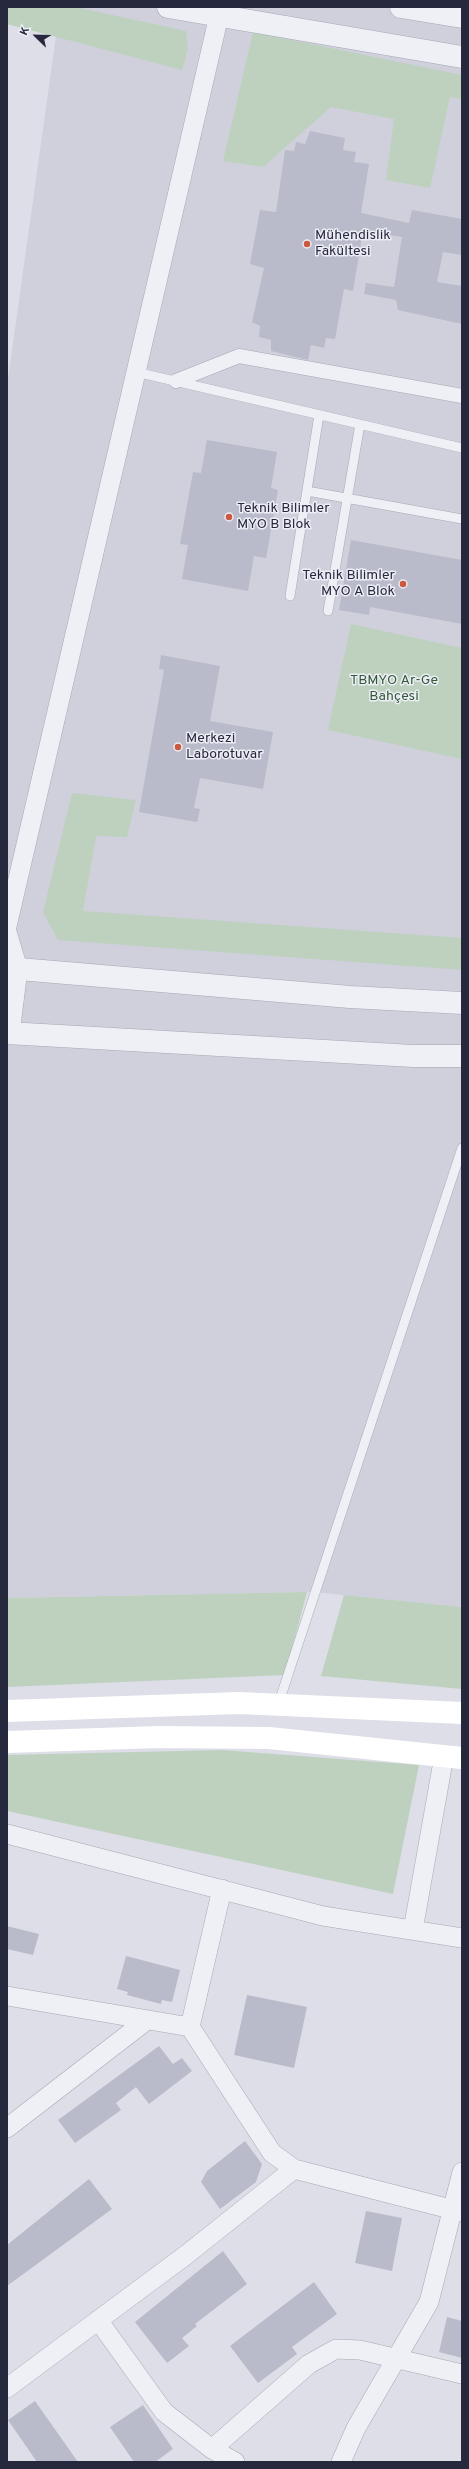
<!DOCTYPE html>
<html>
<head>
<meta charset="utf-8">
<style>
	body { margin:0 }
	#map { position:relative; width:469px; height:2469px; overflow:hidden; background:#dddee7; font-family:Overpass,sans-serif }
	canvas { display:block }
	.frame { position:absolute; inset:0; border:8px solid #26283d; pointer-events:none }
	.north { position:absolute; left:16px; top:16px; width:40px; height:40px; -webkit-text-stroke:3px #ecedf5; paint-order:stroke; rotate:293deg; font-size:11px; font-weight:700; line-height:16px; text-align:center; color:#26283d }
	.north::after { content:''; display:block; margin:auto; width:14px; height:18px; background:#26283d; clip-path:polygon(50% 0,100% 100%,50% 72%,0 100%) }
</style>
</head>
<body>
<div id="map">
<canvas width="469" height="2469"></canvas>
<div class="frame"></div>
<div class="north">K</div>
</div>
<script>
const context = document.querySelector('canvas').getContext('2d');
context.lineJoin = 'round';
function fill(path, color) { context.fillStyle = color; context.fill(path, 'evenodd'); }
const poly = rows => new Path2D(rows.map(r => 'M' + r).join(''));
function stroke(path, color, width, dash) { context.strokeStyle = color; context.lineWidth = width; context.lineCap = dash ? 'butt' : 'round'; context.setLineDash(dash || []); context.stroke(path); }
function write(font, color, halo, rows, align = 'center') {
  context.font = font + ' Overpass,sans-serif'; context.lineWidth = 3; context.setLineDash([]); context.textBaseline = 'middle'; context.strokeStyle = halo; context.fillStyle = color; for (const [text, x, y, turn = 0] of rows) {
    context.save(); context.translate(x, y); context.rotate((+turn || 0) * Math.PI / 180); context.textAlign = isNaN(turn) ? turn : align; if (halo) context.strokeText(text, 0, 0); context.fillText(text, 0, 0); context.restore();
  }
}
const built = poly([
	[7,7,462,7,462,1607,313,1592,7,1598,7,386,56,36,7,24]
]);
const green = poly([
	[7,7,76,7,186,31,188,49,182,70,7,24],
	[253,32,462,75,462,99,450,97,430,188,386,180,394,119,331,107,263,167,223,161],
	[351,624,462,648,462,759,328,730],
	[72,793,136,800,127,837,96,836,83,911,462,938,462,970,58,940,43,912],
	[307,1592,285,1675,7,1687,7,1598],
	[344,1595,462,1607,462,1689,321,1676],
	[221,1750,419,1765,393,1894,7,1811,7,1755]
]);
const building = poly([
	[310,131,345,138,343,150,356,152,354,162,369,164,361,213,409,223,412,210,462,219,462,255,443,252,437,282,462,286,462,324,398,310,396,300,364,294,366,283,394,287,402,237,363,231,353,291,344,289,335,339,326,338,324,348,311,345,308,360,271,351,271,340,259,337,260,326,252,322,264,268,250,264,260,210,276,212,285,150,294,151,296,142,305,144],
	[207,440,277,452,271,488,278,490,266,558,254,556,248,591,182,579,188,545,180,544,193,472,201,473],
	[351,540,462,560,462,624,370,607,369,615,339,610],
	[161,655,220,666,210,721,273,732,263,789,200,778,194,808,200,809,197,822,139,812,164,670,159,669],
	[7,1926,39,1934,33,1955,7,1949],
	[126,1956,180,1970,172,2002,162,2000,161,2004,127,1995,128,1992,117,1989],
	[247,1995,307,2007,294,2068,234,2055],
	[159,2046,173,2064,182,2058,192,2071,149,2104,136,2087,116,2103,121,2110,75,2143,58,2120],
	[245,2141,262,2164,256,2182,220,2209,201,2182,207,2171],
	[89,2179,112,2209,7,2286,7,2245],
	[366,2211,402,2218,392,2271,355,2263],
	[223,2251,247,2284,195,2324,197,2326,182,2338,189,2346,167,2363,135,2322],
	[314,2282,337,2314,292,2347,297,2354,258,2383,230,2346],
	[447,2317,462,2321,462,2358,439,2352],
	[35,2401,78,2462,37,2462,8,2420],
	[143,2405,173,2449,155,2462,134,2462,110,2427]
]);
const service = poly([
	[136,372,462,448],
	[307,491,462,519],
	[290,596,319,415],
	[328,611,360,424],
	[278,1705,462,1148]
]);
const pedestrian = poly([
	[176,381,239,356,462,396]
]);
const minor = poly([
	[7,926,221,7],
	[7,932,18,969,10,1034],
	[7,1834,323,1916,462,1938],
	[222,1889,190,2027,272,2153,294,2169,462,2212],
	[413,1930,444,1756],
	[7,1996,190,2027],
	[7,2128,147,2020],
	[98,2320,164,2412,212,2449,235,2462],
	[7,2388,186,2255,294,2169],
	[212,2449,309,2364,336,2349,360,2350,462,2374],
	[341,2462,356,2428,429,2302,462,2172]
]);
const tertiary = poly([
	[168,7,462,57],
	[401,7,462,17],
	[7,968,350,997,462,1003],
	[7,1033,413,1056,462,1056]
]);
const secondary = poly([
	[7,1711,239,1703,462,1713],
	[7,1742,159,1737,269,1738,462,1758]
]);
const markers = [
	[307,244,4,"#cd5840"],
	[229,517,4,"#cd5840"],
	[403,584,4,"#cd5840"],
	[178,747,4,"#cd5840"]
];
const poiNames = [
	["Mühendislik",315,236],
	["Fakültesi",315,252],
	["Teknik Bilimler",237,509],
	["MYO B Blok",237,525],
	["Teknik Bilimler",395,576,"right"],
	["MYO A Blok",395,592,"right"],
	["Merkezi",186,739],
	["Laborotuvar",186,755]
];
const parkNames = [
	["TBMYO Ar-Ge",394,681],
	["Bahçesi",394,697]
];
fill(built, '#cfd0dc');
fill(green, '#bed1bf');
fill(building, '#babbca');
stroke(service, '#a6a7b4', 10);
stroke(pedestrian, '#a6a7b4', 15);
stroke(minor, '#a6a7b4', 20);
stroke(tertiary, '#a6a7b4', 23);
stroke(service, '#eff0f5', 9);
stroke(pedestrian, '#eff0f5', 14);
stroke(minor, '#eff0f5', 19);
stroke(tertiary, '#eff0f5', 22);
stroke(secondary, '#fff', 22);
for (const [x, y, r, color] of markers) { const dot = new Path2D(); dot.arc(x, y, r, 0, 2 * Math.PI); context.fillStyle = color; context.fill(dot); stroke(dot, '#ecedf5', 1.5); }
write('14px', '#26283d', '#ecedf5', poiNames, 'left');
write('14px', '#345939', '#ecedf5', parkNames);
</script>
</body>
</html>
